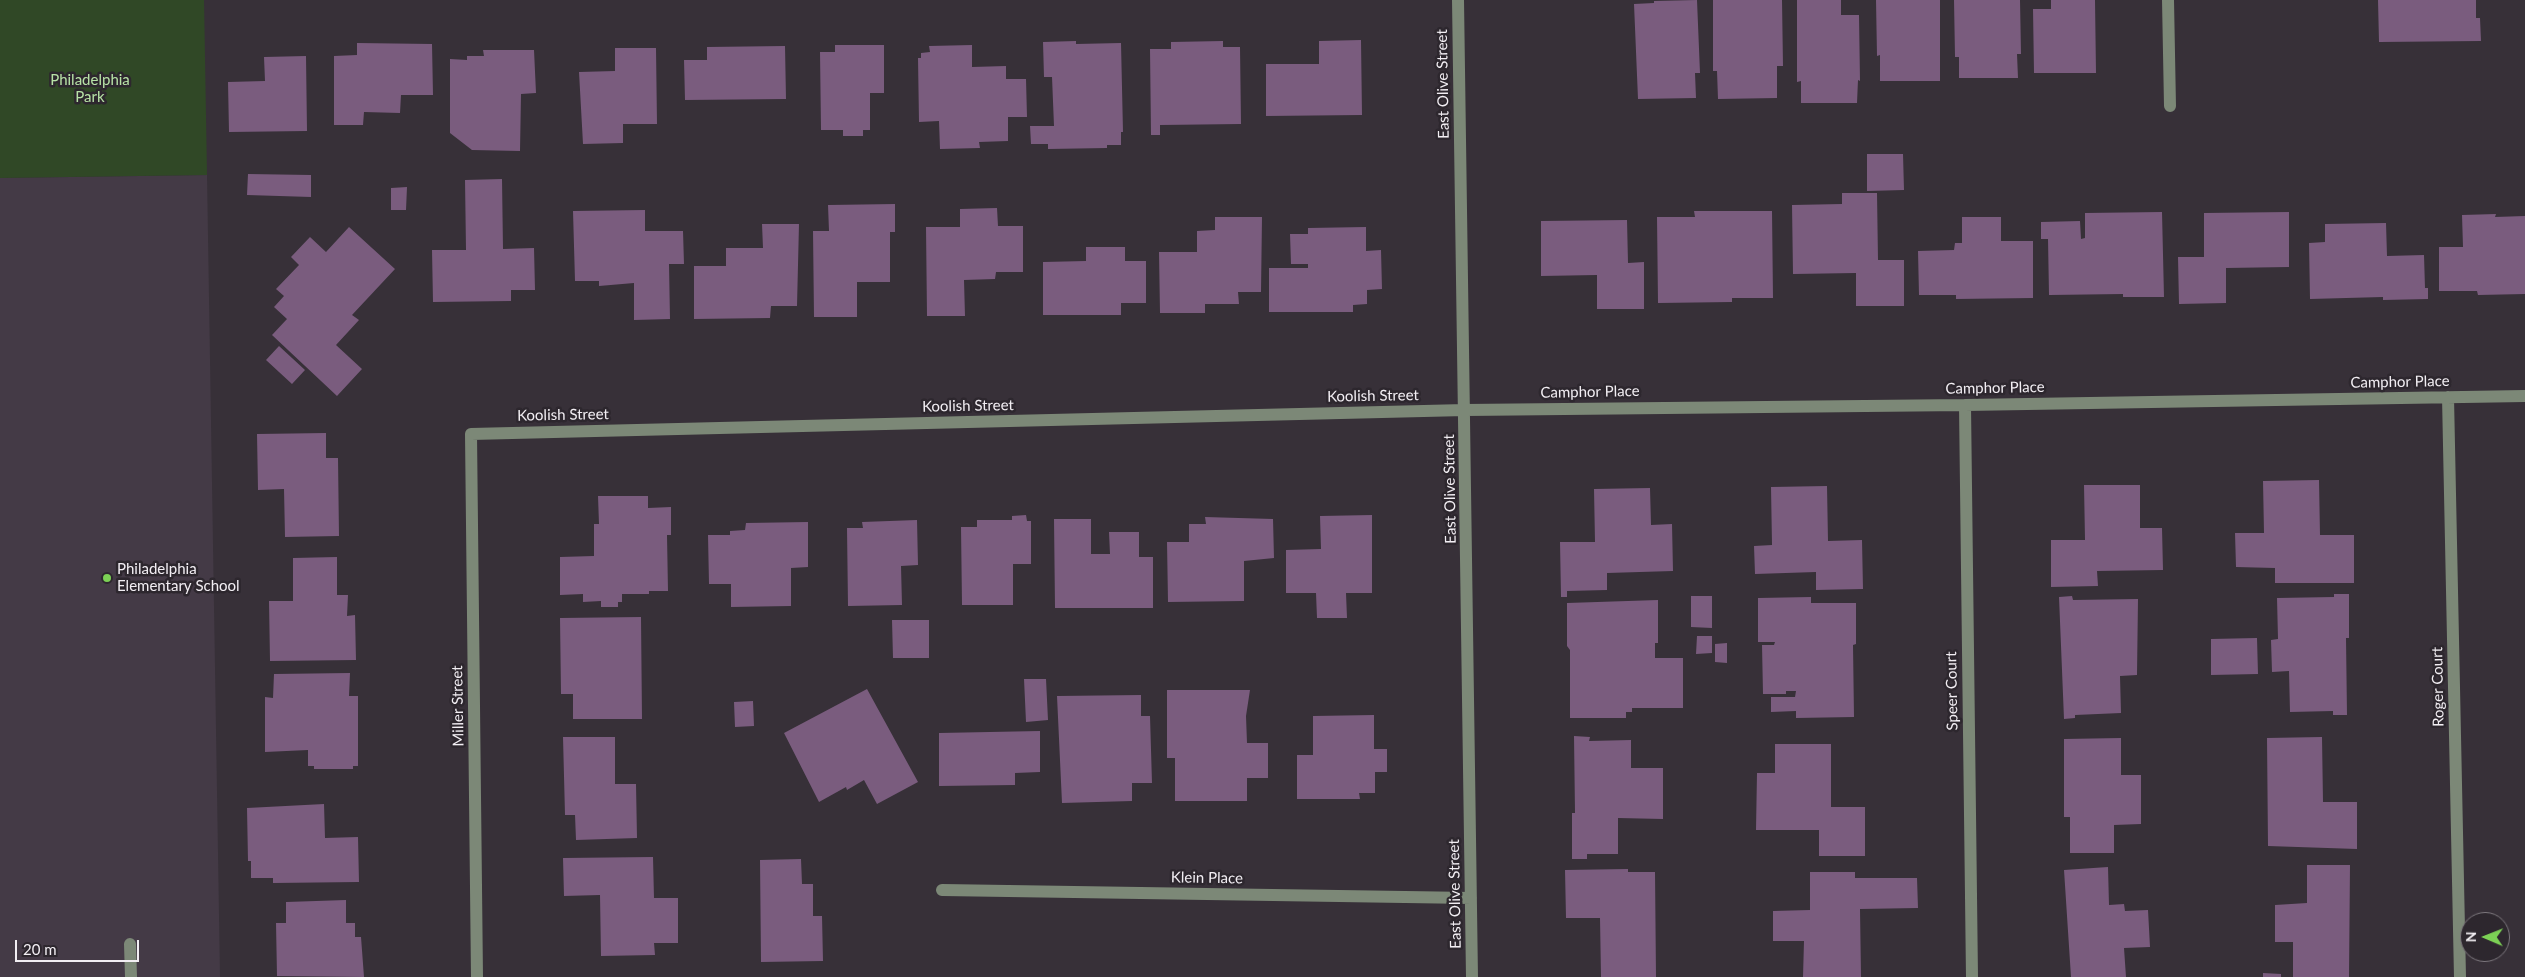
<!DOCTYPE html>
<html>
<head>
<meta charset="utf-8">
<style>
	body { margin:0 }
	#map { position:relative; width:2525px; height:977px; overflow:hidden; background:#373038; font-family:Lato,sans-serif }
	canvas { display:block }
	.north { position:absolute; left:2460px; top:912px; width:50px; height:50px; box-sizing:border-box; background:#2d272e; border:1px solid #7c777d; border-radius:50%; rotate:271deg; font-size:14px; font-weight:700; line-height:20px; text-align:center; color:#f2eef3 }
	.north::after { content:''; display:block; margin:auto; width:18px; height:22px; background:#7cd155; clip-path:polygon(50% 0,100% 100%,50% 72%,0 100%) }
	.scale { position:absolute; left:15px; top:940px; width:124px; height:22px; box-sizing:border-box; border:2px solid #f2eef3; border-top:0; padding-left:6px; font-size:15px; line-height:18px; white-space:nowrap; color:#f2eef3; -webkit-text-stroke:4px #2d272e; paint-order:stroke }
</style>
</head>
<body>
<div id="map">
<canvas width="2525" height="977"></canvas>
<div class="north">N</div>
<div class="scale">20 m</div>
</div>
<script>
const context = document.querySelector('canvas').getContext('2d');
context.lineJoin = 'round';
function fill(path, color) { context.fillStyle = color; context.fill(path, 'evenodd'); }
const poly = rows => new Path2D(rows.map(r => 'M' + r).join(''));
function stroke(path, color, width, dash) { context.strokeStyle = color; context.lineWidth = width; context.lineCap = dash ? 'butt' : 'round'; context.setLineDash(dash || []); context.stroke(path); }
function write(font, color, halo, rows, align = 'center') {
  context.font = font + ' Lato,sans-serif'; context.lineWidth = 5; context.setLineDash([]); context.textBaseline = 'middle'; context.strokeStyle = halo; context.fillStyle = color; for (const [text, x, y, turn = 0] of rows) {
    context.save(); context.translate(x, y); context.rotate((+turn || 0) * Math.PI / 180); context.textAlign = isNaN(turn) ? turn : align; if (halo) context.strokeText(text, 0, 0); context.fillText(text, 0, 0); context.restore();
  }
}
const built = poly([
	[207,175,220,977,0,977,0,178]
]);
const green = poly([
	[0,0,204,0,207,175,0,178]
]);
const building = poly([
	[1697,0,1700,73,1695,73,1696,98,1638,99,1634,4,1654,3,1654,1],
	[1713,0,1782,0,1783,66,1777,66,1777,98,1718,99,1717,71,1713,71],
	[1797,0,1841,0,1841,15,1859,15,1860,81,1858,80,1857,103,1801,103,1801,81,1797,82],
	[1876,0,1940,0,1940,81,1880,81,1880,55,1877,56],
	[1954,0,2020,0,2021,54,2017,54,2018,78,1959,78,1959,57,1955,57],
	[2051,0,2095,0,2096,73,2034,73,2033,9,2051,9],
	[2378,0,2476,0,2476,18,2480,18,2481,41,2379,42],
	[1361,40,1362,115,1266,116,1266,64,1319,64,1319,41],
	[1076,41,1076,44,1121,43,1123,132,1121,132,1121,145,1107,145,1107,148,1048,149,1048,144,1031,144,1030,126,1054,126,1052,77,1044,77,1043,42],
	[1223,41,1223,47,1240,47,1241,124,1160,125,1160,135,1151,135,1150,49,1171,49,1171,42],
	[357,43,432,44,433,95,401,95,400,113,364,112,363,125,334,125,334,56,357,55],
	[835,45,884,45,884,93,870,93,870,130,863,130,863,136,843,136,843,130,821,130,820,52,835,52],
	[972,45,972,67,1006,66,1006,79,1026,79,1027,117,1008,117,1008,141,979,142,980,148,940,149,939,121,919,122,918,58,921,58,921,53,930,52,929,46],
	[785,46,786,99,685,100,684,60,707,60,707,47],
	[615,48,656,48,657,124,623,124,623,143,583,144,579,72,615,71],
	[483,50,534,50,536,93,521,94,520,151,472,150,450,133,450,59,467,60,467,56,484,56],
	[306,56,307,131,229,132,228,82,265,81,264,57],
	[1867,154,1903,154,1904,190,1867,191],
	[248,174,311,175,311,197,247,195],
	[502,179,503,249,534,248,535,290,511,290,511,301,433,302,432,250,466,250,465,180],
	[407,187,406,210,391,210,391,188],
	[1842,193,1877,193,1878,260,1904,260,1904,306,1856,306,1856,273,1793,274,1792,205,1842,204],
	[895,204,895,232,890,232,890,282,857,282,857,317,814,317,813,231,829,231,828,205],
	[997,208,998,226,1023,226,1023,272,996,272,995,279,964,280,965,316,927,316,926,227,960,227,960,209],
	[645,210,645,231,683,231,684,264,669,264,670,319,634,320,634,283,599,286,599,281,575,281,573,211],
	[1694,211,1772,211,1773,298,1732,298,1732,302,1658,303,1657,217,1695,217],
	[2162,212,2164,297,2123,297,2123,294,2049,295,2048,239,2041,239,2041,222,2080,221,2081,239,2085,238,2085,213],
	[2289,212,2289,267,2226,268,2226,303,2179,304,2178,257,2204,257,2204,213],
	[2496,214,2495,217,2525,216,2525,294,2478,295,2477,291,2439,291,2439,247,2463,247,2462,215],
	[1215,217,1262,217,1261,292,1238,292,1239,304,1205,304,1205,313,1160,313,1159,252,1197,252,1197,231,1215,230],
	[1962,217,2001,217,2001,241,2033,241,2033,298,1956,299,1956,295,1919,295,1918,251,1954,250,1955,243,1962,243],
	[1627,220,1628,263,1644,262,1644,309,1597,309,1597,275,1541,276,1541,221],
	[2386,223,2387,256,2424,255,2425,288,2428,288,2428,299,2383,300,2383,297,2310,299,2309,243,2325,242,2325,224],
	[762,224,799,224,797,306,771,306,770,318,694,319,694,266,726,266,726,248,763,248],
	[349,227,395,269,352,315,359,320,336,345,362,369,337,396,272,335,287,319,274,307,284,296,276,289,299,265,291,257,310,237,326,252],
	[1366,227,1366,251,1381,250,1382,289,1367,290,1367,304,1353,305,1353,312,1269,312,1269,268,1308,268,1308,264,1291,264,1290,234,1308,234,1308,228],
	[1086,247,1125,247,1125,261,1146,261,1146,303,1121,303,1121,315,1043,315,1043,262,1086,261],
	[279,346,305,370,292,384,266,360],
	[326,433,326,458,338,458,339,536,285,537,284,489,258,490,257,434],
	[2319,480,2320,535,2354,535,2354,583,2275,583,2275,568,2236,567,2235,533,2264,533,2263,481],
	[2084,485,2140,485,2140,528,2162,528,2163,570,2097,571,2098,586,2051,587,2051,540,2085,540],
	[1827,486,1828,541,1862,540,1863,589,1816,590,1816,572,1755,574,1754,546,1772,545,1771,487],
	[1650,488,1651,525,1672,524,1673,571,1607,573,1607,590,1567,591,1567,597,1561,597,1560,542,1595,542,1594,489],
	[598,496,648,496,648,508,671,507,671,535,667,535,668,591,649,591,649,594,622,594,622,602,618,602,618,607,601,607,601,601,583,602,583,594,560,595,560,557,594,556,594,524,599,524],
	[1026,515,1027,521,1031,521,1031,564,1013,564,1013,605,962,605,961,527,977,527,977,520,1012,520,1012,516],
	[1372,515,1372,593,1346,593,1347,618,1317,618,1316,593,1286,593,1286,550,1321,549,1320,516],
	[1205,517,1273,519,1274,558,1244,561,1244,601,1168,602,1167,542,1189,542,1189,524,1206,524],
	[1054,519,1091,519,1091,554,1110,554,1109,532,1139,532,1139,557,1153,557,1153,608,1055,608],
	[917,520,918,565,901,566,902,605,848,606,847,528,863,528,862,522],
	[808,522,808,567,791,568,791,606,731,607,731,584,709,584,708,535,730,535,730,531,745,530,746,523],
	[337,557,337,595,348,595,347,616,355,615,356,660,270,661,269,601,293,601,293,558],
	[2334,594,2349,594,2349,638,2346,638,2347,715,2333,715,2333,711,2290,712,2289,671,2272,672,2271,640,2278,639,2277,598,2334,597],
	[1691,596,1712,596,1712,628,1691,627],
	[2072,596,2073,600,2138,599,2137,675,2120,676,2121,713,2075,715,2075,718,2064,719,2059,597],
	[1811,597,1811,603,1856,603,1856,644,1853,645,1854,717,1796,718,1796,711,1771,712,1771,697,1795,697,1796,691,1786,691,1786,694,1763,694,1762,645,1774,645,1775,642,1758,642,1758,598],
	[1658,600,1658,643,1655,643,1655,658,1683,658,1683,708,1632,708,1632,712,1626,712,1626,718,1570,718,1570,650,1567,646,1567,603],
	[641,617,642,719,573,719,573,694,561,694,560,618],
	[892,620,929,620,929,658,893,658],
	[1697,636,1712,636,1712,653,1696,654],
	[2257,638,2258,674,2211,675,2211,639],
	[1727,643,1727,663,1715,662,1715,644],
	[350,673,349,696,358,696,358,766,353,766,353,769,314,769,314,766,308,766,308,750,265,752,265,697,273,698,274,674],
	[1024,679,1046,679,1048,720,1026,722],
	[867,689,918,782,877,804,864,780,847,790,846,787,819,802,784,733],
	[1167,690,1250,690,1246,716,1247,743,1268,743,1268,778,1247,778,1247,801,1175,801,1175,758,1167,758],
	[1141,695,1141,716,1150,716,1152,783,1132,783,1132,801,1062,803,1057,696],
	[753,701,754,726,735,727,734,702],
	[1374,715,1374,749,1387,749,1387,772,1375,772,1375,793,1359,793,1360,799,1297,799,1297,755,1313,755,1313,716],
	[1040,731,1040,772,1015,773,1015,785,939,786,939,733],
	[1574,736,1590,737,1589,741,1631,740,1631,768,1663,768,1663,819,1618,818,1618,854,1587,854,1587,859,1572,859,1572,813,1575,813],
	[563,737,615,737,615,784,636,784,637,838,576,840,575,815,565,815],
	[2322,737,2323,802,2357,802,2357,849,2268,846,2267,738],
	[2121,738,2121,775,2141,775,2141,824,2114,825,2114,853,2070,853,2070,817,2064,817,2064,739],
	[1775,744,1831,744,1831,807,1865,807,1865,856,1819,856,1819,830,1756,830,1757,773,1775,773],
	[324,804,325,838,358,837,359,882,273,883,273,878,251,878,251,861,248,861,247,808],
	[653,857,654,898,678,898,678,943,654,943,655,955,601,956,600,895,564,896,563,858],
	[801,859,802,884,813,884,813,916,822,916,823,961,761,962,760,860],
	[2307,865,2350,865,2349,977,2293,977,2293,942,2275,942,2275,905,2307,903],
	[2108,867,2109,905,2124,904,2125,911,2148,910,2150,947,2124,948,2126,977,2071,977,2064,870],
	[1628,869,1628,872,1655,872,1656,977,1601,977,1600,918,1566,918,1565,870],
	[1810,872,1855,872,1855,878,1917,878,1918,908,1860,909,1861,977,1803,977,1804,941,1773,941,1773,911,1810,910],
	[346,900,346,923,355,923,355,937,361,937,364,977,277,976,276,923,286,923,286,902],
	[2263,973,2281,974,2281,977,2263,977]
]);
const minor = poly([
	[1458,0,1472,977],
	[2168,0,2170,106],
	[2448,397,2460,977],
	[1965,405,1972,977],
	[942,890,1471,898],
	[130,944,131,977],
	[477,977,471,434,1465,410,1965,405,2525,396]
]);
const markers = [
	[107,578,5,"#7cd155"]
];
const parkNames = [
	["Philadelphia",90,80],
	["Park",90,97]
];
const streetNames = [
	["East Olive Street",1443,84,-91],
	["Camphor Place",2400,382,-1],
	["Camphor Place",1995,388,-1],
	["Camphor Place",1590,392,-1],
	["Koolish Street",1373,396,-1],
	["Koolish Street",968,406,-1],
	["Koolish Street",563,415,-1],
	["East Olive Street",1450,489,-91],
	["Roger Court",2438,687,-91],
	["Speer Court",1952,691,-91],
	["Miller Street",458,706,-91],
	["Klein Place",1207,878,1],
	["East Olive Street",1455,894,-91]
];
const poiNames = [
	["Philadelphia",117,569],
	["Elementary School",117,586]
];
fill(built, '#443a46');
fill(green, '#304826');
fill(building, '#7a5c7e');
stroke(minor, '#7c8877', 12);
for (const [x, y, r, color] of markers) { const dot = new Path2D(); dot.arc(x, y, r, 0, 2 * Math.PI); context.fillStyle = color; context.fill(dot); stroke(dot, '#2d272e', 2); }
write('15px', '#b7e2a6', '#2d272e', parkNames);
write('15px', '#f2eef3', '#2d272e', streetNames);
write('15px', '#f2eef3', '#2d272e', poiNames, 'left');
</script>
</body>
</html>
